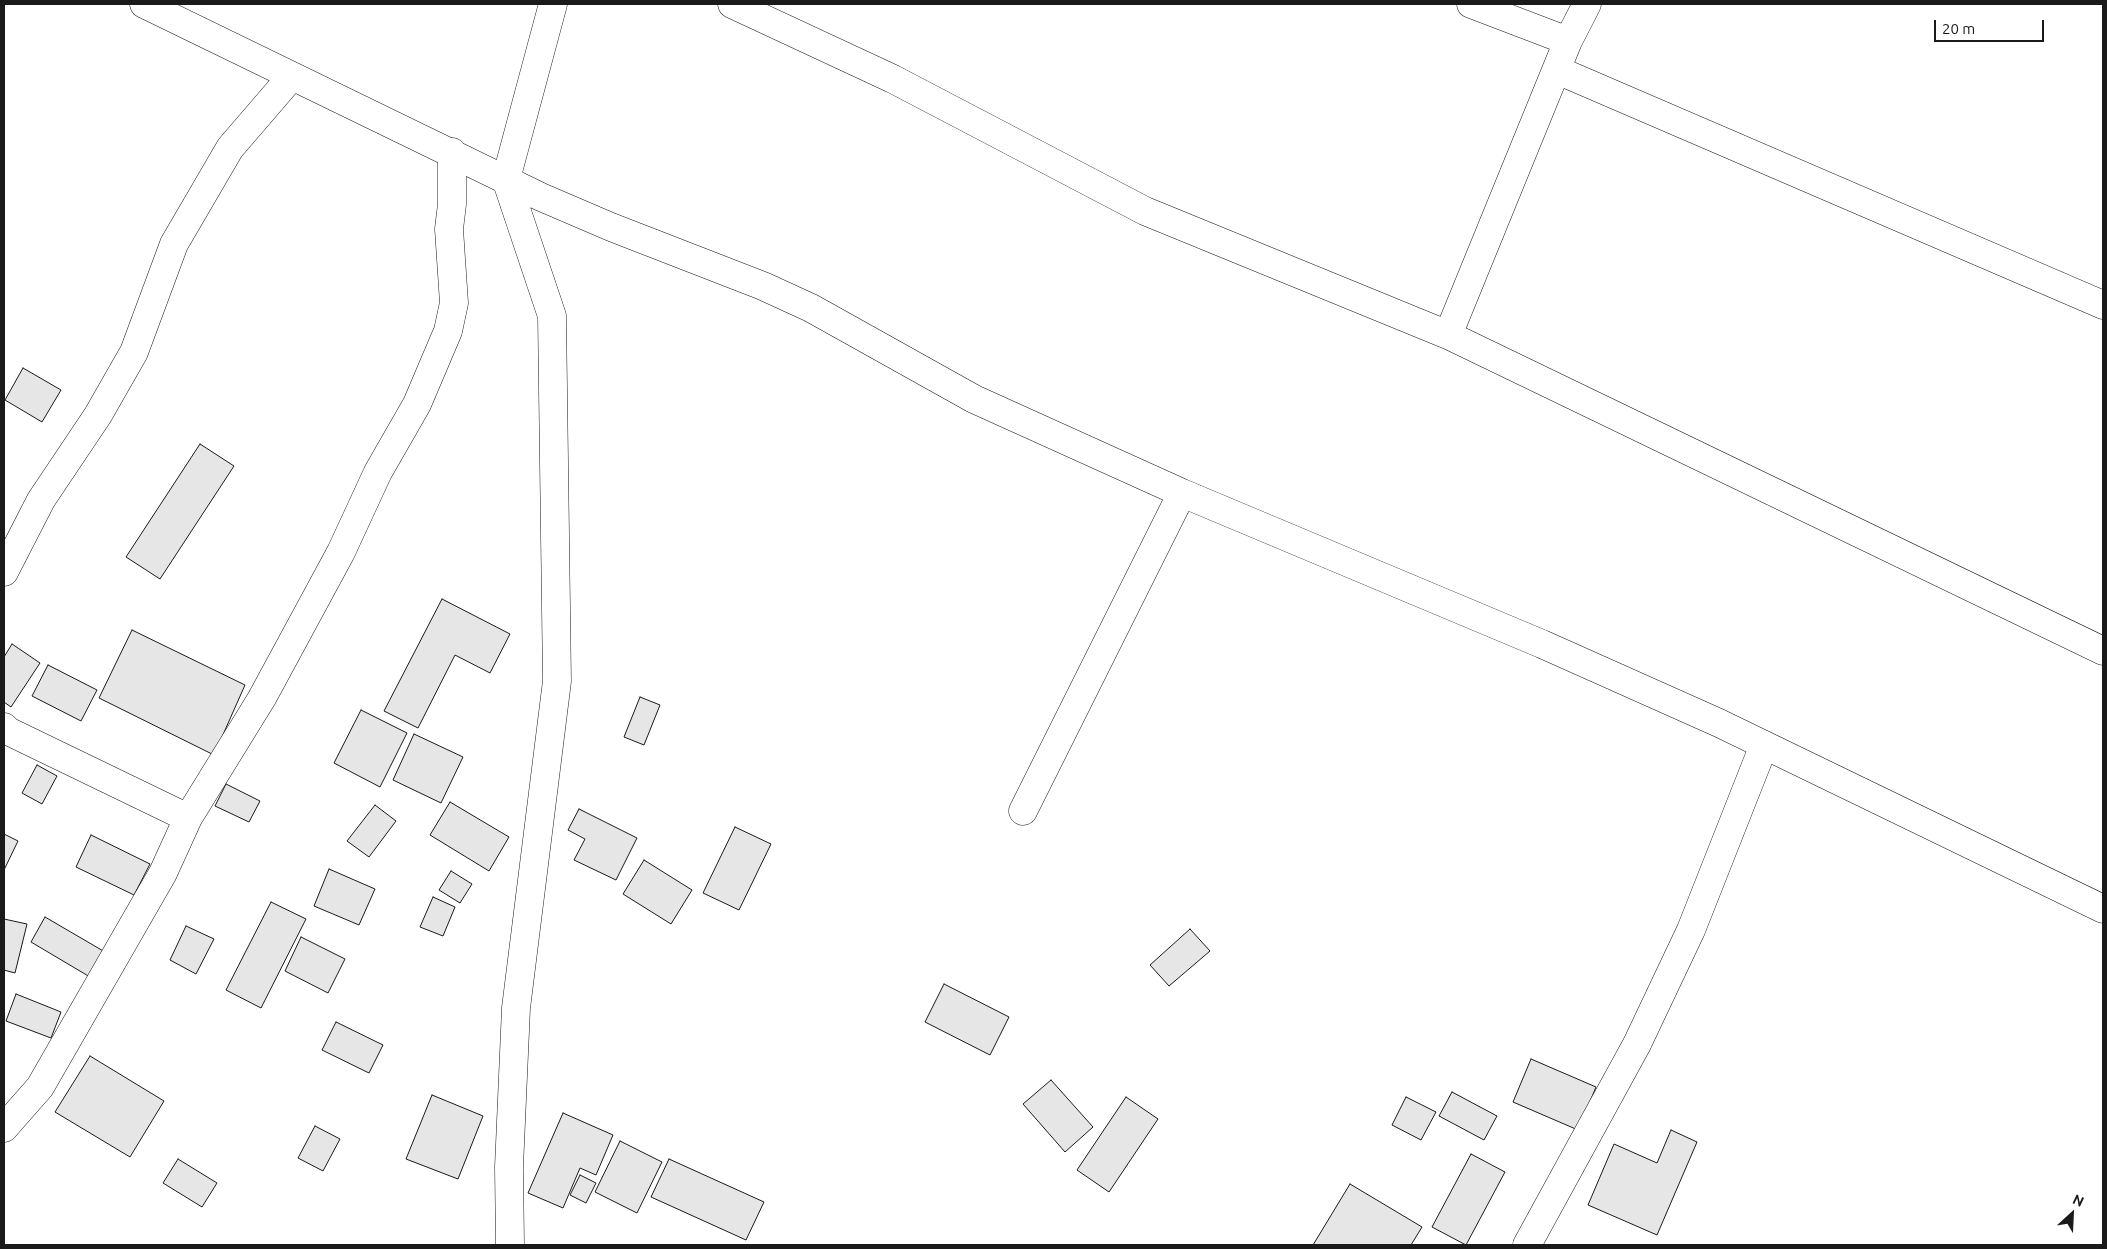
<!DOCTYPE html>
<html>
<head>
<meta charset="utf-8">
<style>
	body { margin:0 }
	#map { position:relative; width:2107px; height:1249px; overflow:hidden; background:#fff; font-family:Ubuntu,sans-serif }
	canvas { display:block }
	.frame { position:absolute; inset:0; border:5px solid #1a1a1a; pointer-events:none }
	.north { position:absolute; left:2047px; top:1189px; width:50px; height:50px; -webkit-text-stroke:4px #fff; paint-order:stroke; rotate:25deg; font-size:14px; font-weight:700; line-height:20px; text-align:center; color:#1a1a1a }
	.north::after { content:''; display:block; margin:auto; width:18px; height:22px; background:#1a1a1a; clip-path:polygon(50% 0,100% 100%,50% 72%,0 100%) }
	.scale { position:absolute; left:1934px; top:20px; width:110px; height:22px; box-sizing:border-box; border:2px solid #1a1a1a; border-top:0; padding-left:6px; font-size:15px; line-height:18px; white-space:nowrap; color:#1a1a1a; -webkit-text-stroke:4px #fff; paint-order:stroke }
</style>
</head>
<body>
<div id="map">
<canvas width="2107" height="1249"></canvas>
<div class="frame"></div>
<div class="north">N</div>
<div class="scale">20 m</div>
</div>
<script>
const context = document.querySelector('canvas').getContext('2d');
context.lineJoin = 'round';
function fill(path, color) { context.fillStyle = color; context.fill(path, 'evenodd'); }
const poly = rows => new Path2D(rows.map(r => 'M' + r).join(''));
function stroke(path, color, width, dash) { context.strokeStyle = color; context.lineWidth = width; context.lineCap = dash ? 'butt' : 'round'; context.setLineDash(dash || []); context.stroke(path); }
const building = poly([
	[23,368,61,390,42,422,5,400,23,368],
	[200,444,234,466,160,579,126,557,200,444],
	[442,599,510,634,490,673,455,655,418,728,384,711,442,599],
	[132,630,245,685,214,755,99,698,132,630],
	[12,644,40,663,11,707,4,702,4,657,12,644],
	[48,665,97,690,81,721,32,696,48,665],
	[640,697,660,705,644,745,624,737,640,697],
	[361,710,407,733,380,787,334,763,361,710],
	[414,734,463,757,441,803,393,780,414,734],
	[37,765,57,776,42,804,22,793,37,765],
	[226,784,260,801,249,822,215,806,226,784],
	[450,802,509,837,489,871,430,835,450,802],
	[375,805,396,821,369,857,347,841,375,805],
	[579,809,637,838,616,880,574,860,585,839,568,830,579,809],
	[735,827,771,844,739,910,703,893,735,827],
	[4,834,18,841,4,870,4,834],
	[91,835,150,864,134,895,76,867,91,835],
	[644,860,692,890,671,924,623,894,644,860],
	[329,869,375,889,359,925,314,906,329,869],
	[451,871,472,884,460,903,439,890,451,871],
	[433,897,455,907,443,936,420,927,433,897],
	[271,902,306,919,261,1008,226,990,271,902],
	[45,917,105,952,90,977,31,942,45,917],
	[4,919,27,924,15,973,4,970,4,919],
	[186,926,214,939,196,974,170,960,186,926],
	[1190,929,1210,951,1169,986,1150,965,1190,929],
	[301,937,345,959,328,993,285,971,301,937],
	[944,984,1009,1017,990,1055,925,1022,944,984],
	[16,994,61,1012,51,1038,6,1021,16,994],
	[336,1022,383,1045,369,1073,322,1050,336,1022],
	[90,1056,164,1101,130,1157,55,1112,90,1056],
	[1531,1059,1596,1087,1578,1130,1513,1102,1531,1059],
	[1051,1080,1093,1127,1065,1152,1023,1104,1051,1080],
	[1452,1092,1497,1116,1484,1140,1439,1116,1452,1092],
	[432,1095,483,1116,458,1179,406,1159,432,1095],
	[1126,1097,1158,1119,1109,1192,1077,1170,1126,1097],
	[1406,1097,1436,1112,1421,1140,1392,1125,1406,1097],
	[563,1113,613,1135,596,1175,580,1168,563,1208,528,1193,563,1113],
	[315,1126,340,1139,323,1171,298,1158,315,1126],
	[1671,1130,1697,1142,1657,1235,1588,1205,1614,1144,1657,1163,1671,1130],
	[620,1141,662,1162,637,1213,595,1192,620,1141],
	[1471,1154,1505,1172,1466,1245,1432,1227,1471,1154],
	[178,1159,217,1183,202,1207,163,1183,178,1159],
	[669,1159,764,1202,746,1240,651,1197,669,1159],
	[580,1175,596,1183,586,1203,570,1195,580,1175],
	[1350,1184,1422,1227,1411,1245,1313,1245,1350,1184]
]);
const street = poly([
	[144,4,541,197,611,227,763,286,811,308,974,399,1182,493,1542,644,1719,723,2103,909],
	[732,4,893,79,1145,211,1448,335,2103,651],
	[1471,4,1568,41],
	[1557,70,2103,305],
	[1448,335,1568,41,1587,4],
	[4,572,41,500,98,415,134,352,174,244,230,148,292,76],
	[4,727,8,731,188,818],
	[1023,811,1182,493],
	[4,1128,40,1087,163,873,188,818,262,698,341,552,378,472,417,404,448,331,454,303,449,229,452,204,452,152],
	[510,1245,509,1167,516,1008,557,681,552,316,506,179,553,4],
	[1527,1245,1637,1044,1691,930,1764,745]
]);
fill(building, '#e6e6e6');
stroke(building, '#1a1a1a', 1);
stroke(street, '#1a1a1a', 29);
stroke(street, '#fff', 28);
</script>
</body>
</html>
